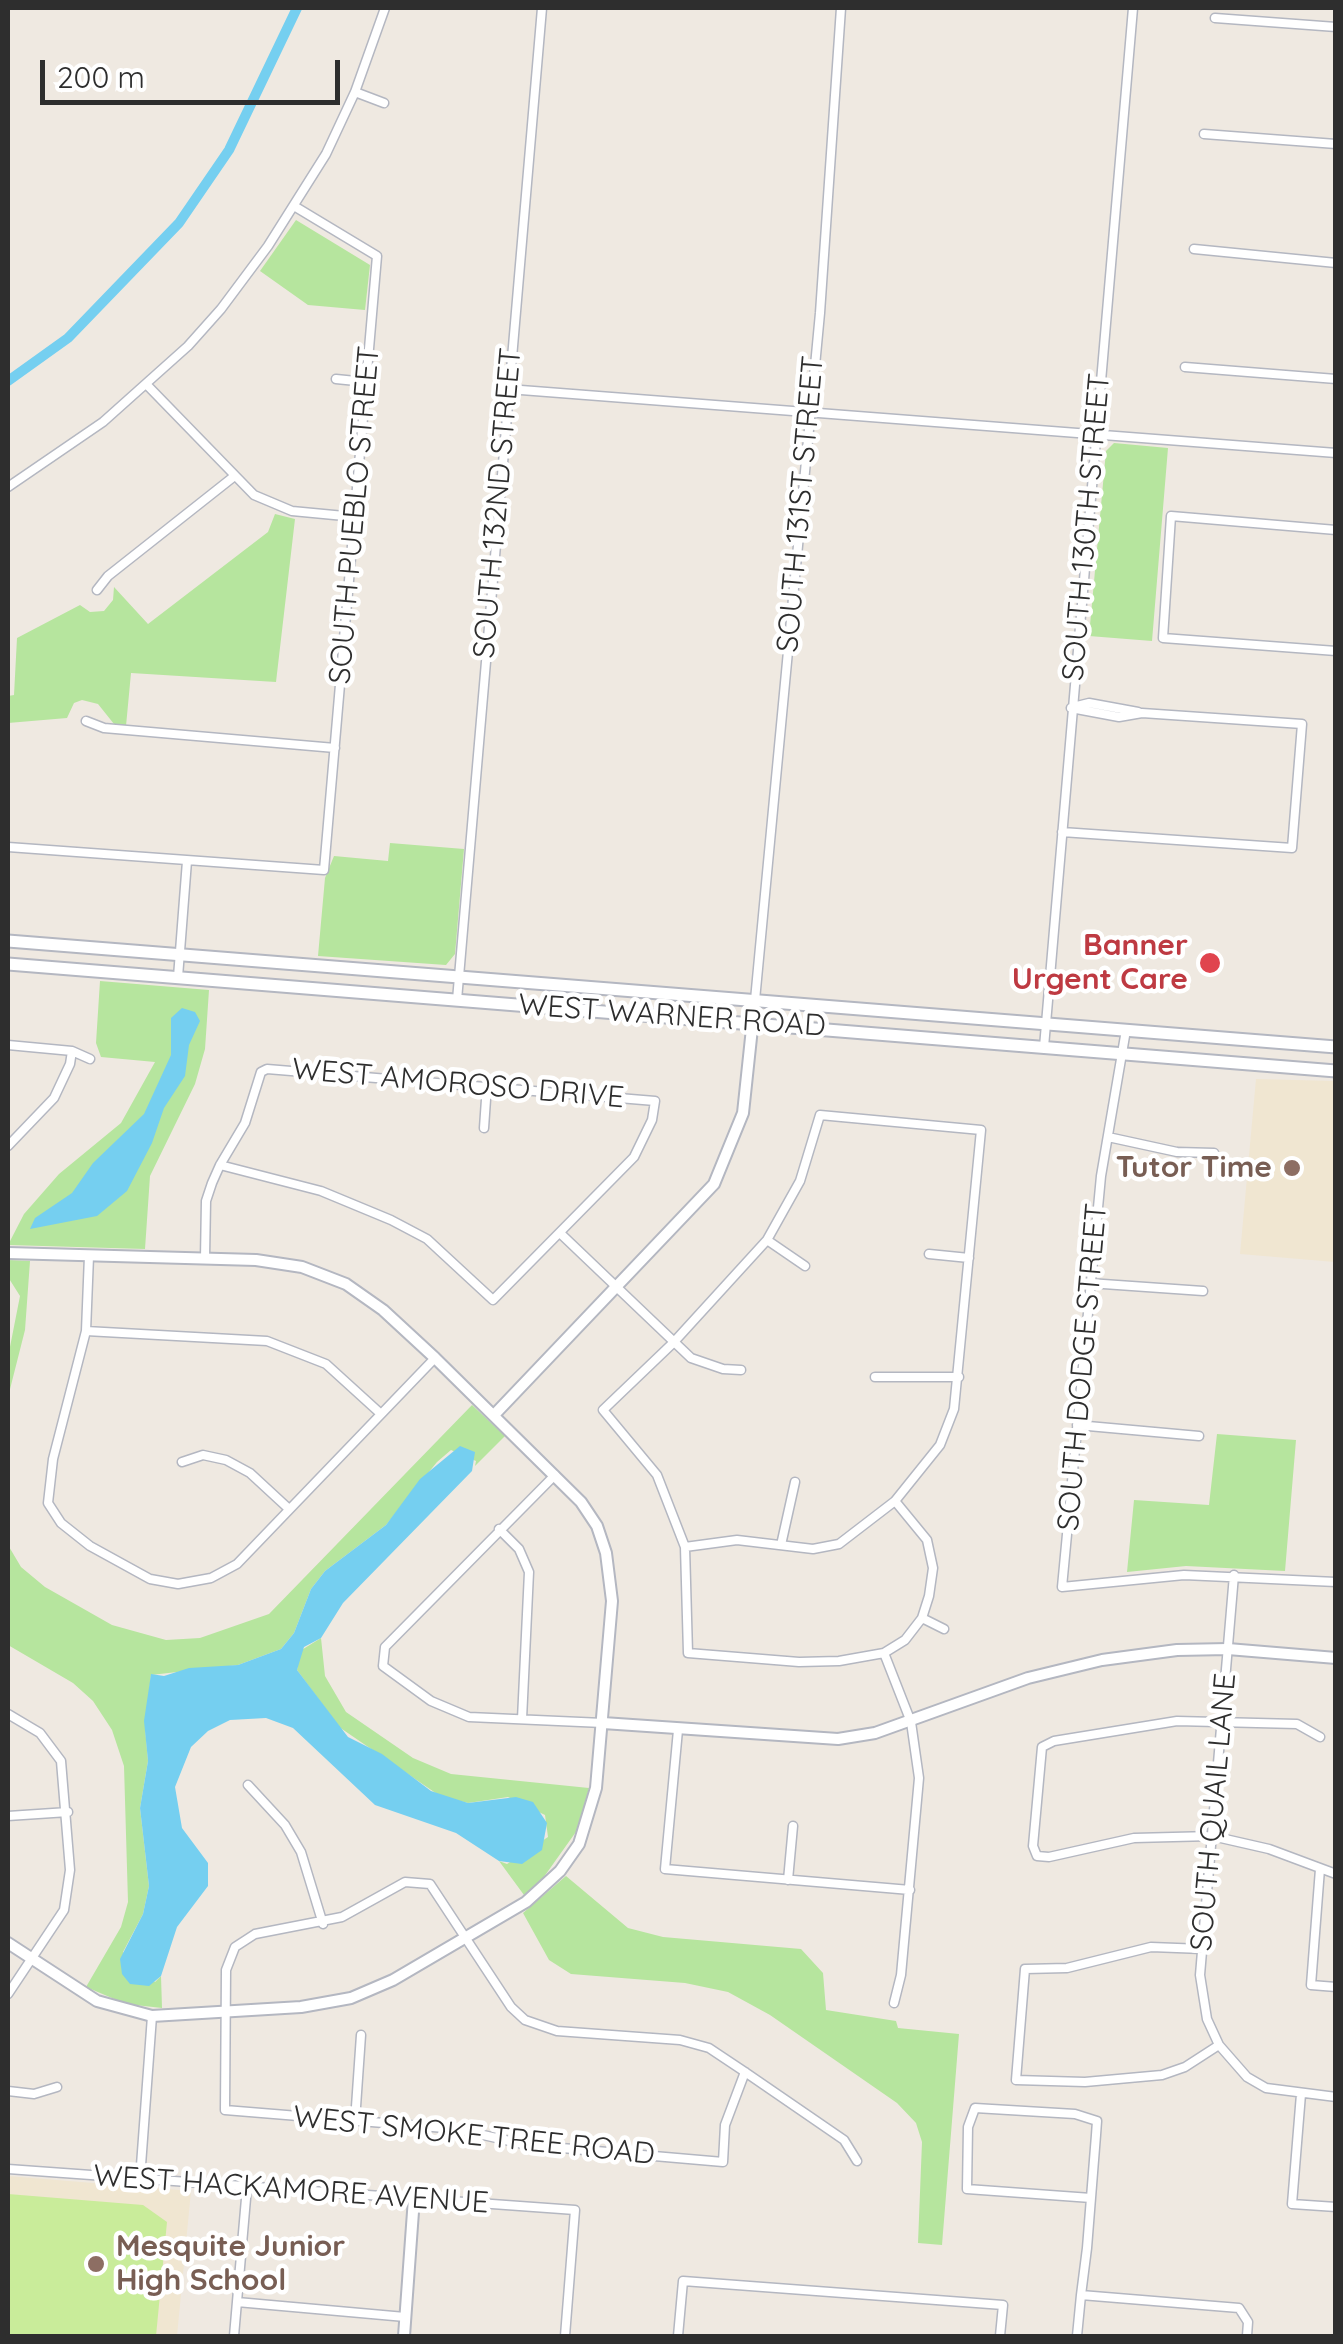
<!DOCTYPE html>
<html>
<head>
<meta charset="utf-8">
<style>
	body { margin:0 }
	#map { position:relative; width:1343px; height:2344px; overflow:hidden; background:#efe9e1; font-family:Quicksand,sans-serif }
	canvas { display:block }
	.frame { position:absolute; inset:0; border:10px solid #2e2e2e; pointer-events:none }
	.scale { position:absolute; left:40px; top:60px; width:300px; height:45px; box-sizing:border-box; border:5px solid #2e2e2e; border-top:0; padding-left:12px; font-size:30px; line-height:35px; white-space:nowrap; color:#2e2e2e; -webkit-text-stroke:8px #fff; paint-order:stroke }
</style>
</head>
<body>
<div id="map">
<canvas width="1343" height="2344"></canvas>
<div class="frame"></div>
<div class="scale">200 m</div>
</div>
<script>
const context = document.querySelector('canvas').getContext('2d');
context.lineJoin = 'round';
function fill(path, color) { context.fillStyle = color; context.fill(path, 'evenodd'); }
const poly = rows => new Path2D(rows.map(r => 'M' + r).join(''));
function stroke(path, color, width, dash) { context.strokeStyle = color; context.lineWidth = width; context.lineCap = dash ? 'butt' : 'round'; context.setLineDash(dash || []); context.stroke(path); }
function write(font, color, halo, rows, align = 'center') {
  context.font = font + ' Quicksand,sans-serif'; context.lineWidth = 9; context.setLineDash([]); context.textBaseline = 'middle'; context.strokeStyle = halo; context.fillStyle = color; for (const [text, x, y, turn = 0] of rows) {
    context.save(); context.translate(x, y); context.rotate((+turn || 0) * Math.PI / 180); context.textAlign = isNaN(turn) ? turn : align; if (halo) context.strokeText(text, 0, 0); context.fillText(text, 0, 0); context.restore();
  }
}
const education = poly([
	[1256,1079,1335,1081,1335,1262,1240,1254],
	[8,2176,191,2191,177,2336,8,2336]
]);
const green = poly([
	[296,220,370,265,365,310,308,305,260,271],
	[1114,443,1168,448,1152,641,1089,636,1106,451],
	[275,514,295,519,276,682,131,673,126,726,114,724,98,704,82,700,74,703,67,718,8,723,8,696,14,695,17,638,80,605,90,612,104,611,113,600,114,587,148,624,268,532],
	[390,843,464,849,455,954,446,965,318,956,325,878,334,856,388,861],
	[100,981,209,990,205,1049,195,1084,150,1176,145,1249,8,1245,24,1214,59,1174,121,1123,155,1062,101,1057,96,1043],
	[8,1260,30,1261,25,1330,8,1397,8,1357,20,1296,8,1277],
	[472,1405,505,1436,475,1466,476,1461,451,1450,437,1462,386,1525,325,1571,311,1589,294,1633,281,1649,238,1665,151,1675,145,1728,148,1761,140,1808,149,1886,143,1914,123,1952,155,1982,161,1976,162,2008,126,2004,86,1987,121,1927,128,1902,124,1766,112,1730,93,1701,73,1683,8,1645,8,1545,21,1567,45,1587,112,1625,166,1640,200,1638,269,1614],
	[1217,1434,1296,1440,1285,1571,1186,1566,1127,1572,1134,1500,1209,1505],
	[321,1638,325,1676,346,1712,413,1758,451,1774,589,1788,578,1829,541,1881,524,1895,499,1861,507,1864,548,1837,545,1815,508,1797,468,1803,440,1796,339,1727,297,1670,300,1651],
	[566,1876,628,1928,663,1937,801,1949,823,1973,826,2010,896,2021,898,2028,959,2034,942,2245,918,2243,922,2142,916,2123,897,2103,770,2015,728,1992,685,1983,571,1974,549,1960,523,1913]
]);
const pitch = poly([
	[8,2194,143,2205,167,2222,156,2336,8,2336]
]);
const water = poly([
	[182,1008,195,1012,200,1021,189,1045,185,1076,164,1108,152,1143,127,1191,97,1216,30,1229,35,1218,72,1193,93,1163,144,1114,171,1055,171,1018],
	[460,1446,475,1452,472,1471,343,1603,321,1638,304,1647,297,1670,348,1737,382,1754,431,1791,468,1803,516,1797,533,1802,547,1823,542,1850,522,1864,499,1861,456,1833,375,1805,293,1728,266,1718,230,1720,208,1731,191,1747,175,1787,182,1828,208,1863,208,1886,177,1927,161,1976,149,1986,130,1984,122,1974,120,1959,143,1914,149,1886,140,1808,148,1761,144,1721,151,1674,164,1676,189,1668,238,1665,281,1649,294,1633,311,1589,325,1571,386,1525,420,1479]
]);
const canal = poly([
	[8,381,68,338,179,223,229,150,297,8]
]);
const minor = poly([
	[1215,18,1336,27],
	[355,92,384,103],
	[1204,134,1336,144],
	[1194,249,1336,263],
	[1185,367,1336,379],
	[336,379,366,382],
	[147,385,254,495,292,511,355,517],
	[508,389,1336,453],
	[8,487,103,422,188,346,221,309,268,246,326,154,355,92,385,8],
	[1336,530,1171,516,1163,638,1336,651],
	[97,590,108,576,232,478],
	[1073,707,1089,703,1138,712],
	[86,721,104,728,335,748],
	[1062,832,1292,848,1302,724,1142,713,1119,717,1071,708],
	[8,847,324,870,377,256,294,206],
	[178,977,187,861],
	[457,1000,542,8],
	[755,1000,820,313,841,8],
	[1126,1030,1101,1176,1062,1587,1184,1575,1336,1582],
	[8,1045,72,1051,90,1059],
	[1044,1047,1133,8],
	[820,1115,981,1130,954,1409,940,1445,895,1501,927,1540,933,1568,929,1596,922,1618,905,1640,884,1653,839,1661,799,1662,688,1653,685,1547,657,1475,603,1410,673,1343,767,1240,800,1181,820,1115],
	[484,1128,487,1085],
	[1108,1137,1177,1152,1214,1153],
	[8,1146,54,1098,70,1064,72,1051],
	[561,1234,691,1358,723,1369,741,1370],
	[767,1240,805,1266],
	[929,1254,969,1258],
	[89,1256,86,1331,53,1459,48,1503,61,1523,90,1546,150,1579,178,1584,211,1578,237,1564,435,1358],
	[205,1258,206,1201,212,1183,220,1165,245,1123,261,1072,267,1069,655,1101,652,1120,634,1157,493,1300,427,1239,391,1220,321,1191,220,1165],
	[1089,1283,1203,1291],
	[86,1331,267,1341,326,1364,381,1414],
	[875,1377,959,1377],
	[1077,1425,1199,1436],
	[182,1462,203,1455,226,1460,250,1473,289,1509],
	[555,1475,385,1647,383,1666,431,1701,469,1717,603,1723],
	[499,1529,519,1549,529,1572,522,1719],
	[781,1545,795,1482],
	[685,1547,737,1540,813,1549,839,1544,895,1501],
	[922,1618,944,1629],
	[884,1653,911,1722,919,1778,901,1975,894,2003],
	[8,1714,40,1733,61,1761,70,1870,64,1910,8,1994],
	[678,1730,665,1869,910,1890],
	[1320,1737,1297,1724,1177,1721,1054,1741,1042,1747,1033,1846,1037,1856,1049,1857,1134,1838,1212,1836,1269,1849,1336,1874],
	[248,1785,285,1825,301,1852,323,1924],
	[8,1816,68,1812],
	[1320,1869,1311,1985,1336,1987],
	[788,1880,793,1826],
	[1203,1949,1151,1947,1067,1968,1025,1969,1016,2080,1085,2082,1162,2075,1185,2067,1219,2045,1247,2077,1266,2088,1336,2097],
	[1219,2045,1207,2019,1200,1975,1234,1575],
	[745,2072,725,2125,723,2162,527,2145,457,2129,225,2110,226,1970,235,1947,255,1934,342,1917,405,1882,430,1884,511,2007,525,2020,557,2031,680,2040,709,2048,745,2072,844,2140,857,2161],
	[8,2091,34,2094,57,2087],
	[1301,2094,1292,2204,1336,2207],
	[355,2121,361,2035],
	[8,2169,575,2210,565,2336],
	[140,2179,152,2016],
	[1081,2295,1087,2248,1096,2135,1097,2121,1075,2114,975,2108,968,2127,967,2189,1091,2198],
	[237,2302,405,2317],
	[234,2336,247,2187],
	[678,2336,683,2281,1003,2305,1000,2336],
	[1077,2336,1081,2295,1239,2308,1248,2322,1247,2336]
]);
const tertiary = poly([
	[8,1253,256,1260,302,1267,346,1284,383,1310,435,1358,581,1502,597,1526,606,1553,612,1601,596,1788,579,1844,560,1871,526,1902,393,1980,351,1998,301,2007,152,2016,97,2001,8,1943],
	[494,1415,714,1184,743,1113,755,1000],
	[603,1723,838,1739,875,1733,1028,1678,1102,1660,1177,1650,1228,1649,1336,1658],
	[404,2336,414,2198]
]);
const secondary = poly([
	[8,941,1336,1047],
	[8,964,1336,1071]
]);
const markers = [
	[1210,963,12,"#e0444e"],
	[1292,1168,10,"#8d6e63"],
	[96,2264,10,"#8d6e63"]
];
const streetNames = [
	["SOUTH 132ND STREET",498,503,-85],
	["SOUTH 131ST STREET",801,504,-85],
	["SOUTH PUEBLO STREET",355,515,-85],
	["SOUTH 130TH STREET",1087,527,-85],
	["WEST WARNER ROAD",672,1016,4],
	["WEST AMOROSO DRIVE",458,1084,5],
	["SOUTH DODGE STREET",1083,1367,-85],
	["SOUTH QUAIL LANE",1214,1812,-85],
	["WEST SMOKE TREE ROAD",474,2136,6],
	["WEST HACKAMORE AVENUE",291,2190,4]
];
const healthNames = [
	["Banner",1188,946],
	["Urgent Care",1188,980]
];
const educationNames = [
	["Tutor Time",1272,1168],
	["Mesquite Junior",116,2247,"left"],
	["High School",116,2281,"left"]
];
fill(education, '#f0e6d1');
fill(green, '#b6e59e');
fill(pitch, '#c9ec9a');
fill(water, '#75cff0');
stroke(canal, '#75cff0', 10);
stroke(minor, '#b4b7c1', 11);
stroke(tertiary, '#b4b7c1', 14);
stroke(secondary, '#b4b7c1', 15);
stroke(minor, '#fff', 8);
stroke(tertiary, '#fff', 10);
stroke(secondary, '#fff', 11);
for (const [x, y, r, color] of markers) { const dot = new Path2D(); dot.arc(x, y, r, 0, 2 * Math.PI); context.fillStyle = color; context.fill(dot); stroke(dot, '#fff', 4); }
write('30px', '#2e2e2e', '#fff', streetNames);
write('bold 30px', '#be3a42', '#fff', healthNames, 'right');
write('bold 30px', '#785e54', '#fff', educationNames, 'right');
</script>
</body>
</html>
